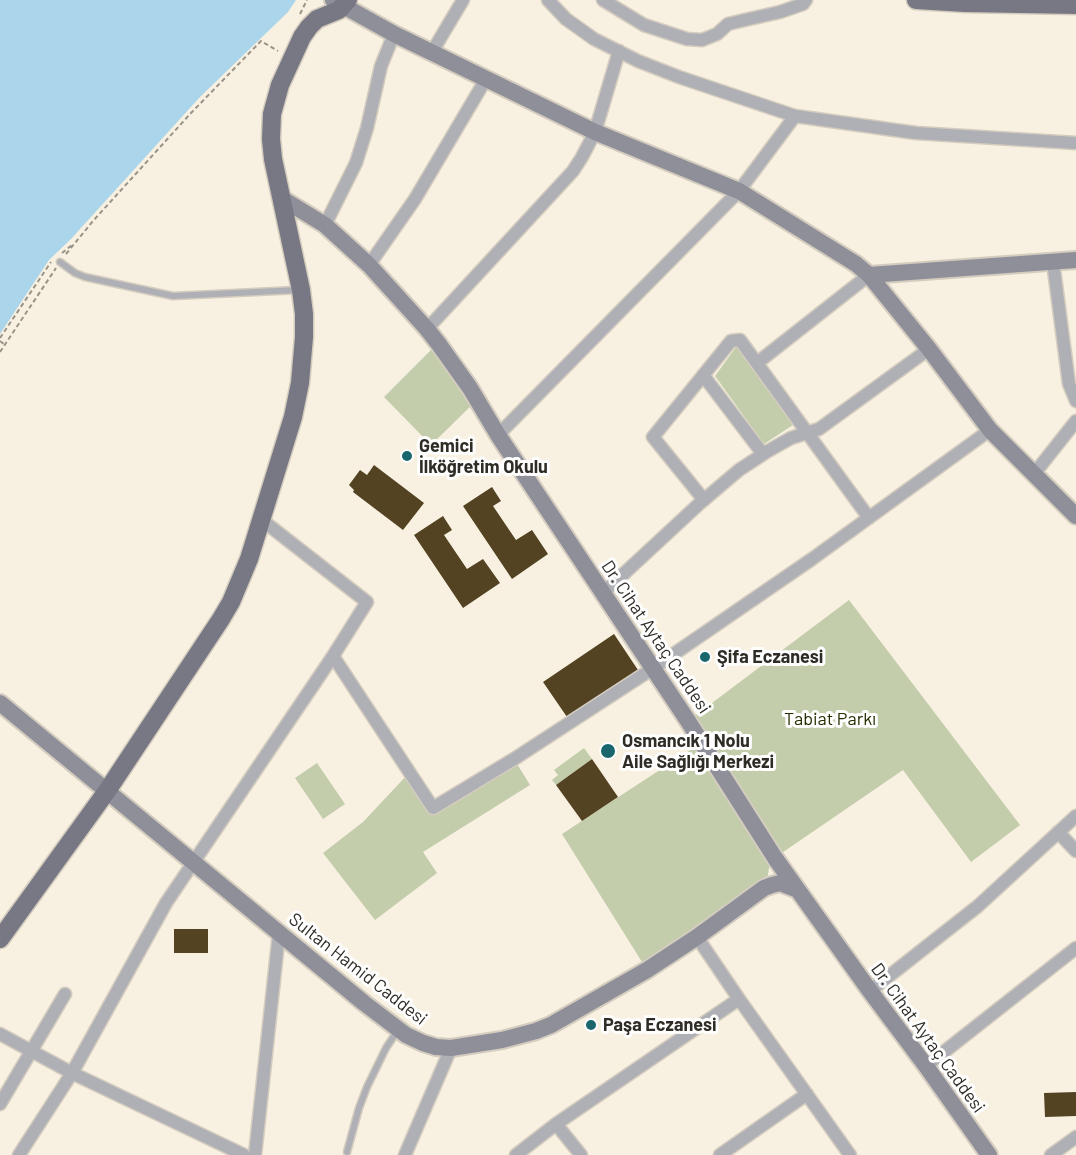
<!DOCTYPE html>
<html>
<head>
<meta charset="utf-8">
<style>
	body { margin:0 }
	canvas { display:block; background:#f8f0e0 }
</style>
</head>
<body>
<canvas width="1076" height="1155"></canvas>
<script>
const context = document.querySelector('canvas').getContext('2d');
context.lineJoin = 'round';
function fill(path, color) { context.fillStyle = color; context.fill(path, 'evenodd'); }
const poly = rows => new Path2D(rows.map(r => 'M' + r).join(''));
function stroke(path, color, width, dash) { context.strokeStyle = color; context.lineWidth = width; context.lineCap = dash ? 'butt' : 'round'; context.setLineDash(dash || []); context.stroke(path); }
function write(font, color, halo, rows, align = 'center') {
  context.font = font + ' Barlow,sans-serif'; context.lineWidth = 6; context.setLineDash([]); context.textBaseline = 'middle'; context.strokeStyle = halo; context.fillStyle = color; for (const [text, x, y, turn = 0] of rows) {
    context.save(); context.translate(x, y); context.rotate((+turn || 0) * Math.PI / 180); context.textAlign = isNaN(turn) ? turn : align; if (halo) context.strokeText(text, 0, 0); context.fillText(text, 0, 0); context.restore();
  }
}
const green = poly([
	[438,343,477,400,431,445,384,397],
	[736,347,739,348,793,425,764,444,715,376],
	[849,600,1020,825,971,862,903,770,770,861,768,875,764,888,647,970,562,834,701,743,688,721],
	[584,748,592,759,556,785,552,780,558,775,554,770],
	[514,759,530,785,423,852,437,873,375,920,323,853,363,822,409,773,433,808],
	[317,763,345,804,323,819,295,778]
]);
const water = poly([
	[0,0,296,0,288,12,200,97,71,239,49,260,0,334]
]);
const building = poly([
	[374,465,424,503,403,530,353,492,354,490,349,485,360,470,367,475],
	[492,487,501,501,493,506,516,540,532,530,548,554,512,579,463,506],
	[443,516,452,530,444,535,467,569,483,559,500,583,463,608,414,535],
	[614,634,638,670,567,717,543,682],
	[592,759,618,797,582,821,556,785],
	[174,929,208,929,208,953,174,953],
	[1076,1092,1076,1116,1045,1117,1044,1093]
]);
const path = poly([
	[300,14,307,0],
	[62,253,72,245],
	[66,254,93,221,191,113,261,41,278,51],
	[0,338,51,262],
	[0,341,5,345],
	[0,352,56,268]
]);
const lane = poly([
	[60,262,75,273,85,277,173,296,298,290],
	[347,1152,359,1108,367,1087,386,1048,398,1030]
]);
const street = poly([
	[548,0,566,19,594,39,638,61,679,77,795,116,916,133,1076,143],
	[603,0,644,25,687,39,702,40,717,34,728,24,749,19,780,12,803,4,806,0],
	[432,52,463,0],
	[325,225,356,163,367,128,381,66,394,34],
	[1053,262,1069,384,1076,401],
	[369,265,415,199,486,79],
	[427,329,573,171,582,157,595,132,619,51],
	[757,363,869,275],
	[703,375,763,454],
	[498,435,739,191,795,116],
	[1034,474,1076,421],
	[704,500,653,437,731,341,740,340,869,518],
	[603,593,699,504,739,470,768,451,791,438,819,429,929,349],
	[333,656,433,808,514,759,652,669,812,559,990,430],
	[1058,832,1076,851],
	[697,937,739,999,850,1155],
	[870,991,978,906,1076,816],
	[0,1034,72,1073,244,1155],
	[926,1066,1076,948],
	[0,1104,65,994],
	[556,1124,581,1155],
	[19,1155,72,1073,166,903,333,656,367,602,262,520],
	[255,1155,279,933],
	[405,1155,451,1048],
	[516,1155,556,1124,739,999],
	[720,1155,807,1094],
	[1051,1155,1076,1137]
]);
const secondary = poly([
	[333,0,394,34,595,132,739,191,856,264,869,275,929,349,990,430,1076,516],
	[281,198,325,225,369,265,427,329,438,343,470,388,498,435,688,721,775,858,870,991,926,1066,989,1155],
	[869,275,1076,260],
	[0,703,364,1003,406,1035,423,1043,436,1047,451,1048,502,1040,536,1031,551,1025,647,970,697,937,764,888,772,885,780,883,798,890]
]);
const primary = poly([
	[916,0,965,3,1076,5],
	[0,939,107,791,221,619,231,602,249,559,293,417,300,383,304,337,304,314,301,290,273,159,271,139,272,114,280,85,302,37,309,27,317,19,339,10,348,0]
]);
const markers = [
	[407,456,6,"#19666d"],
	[705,657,6,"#19666d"],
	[608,751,8,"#19666d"],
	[591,1025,6,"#19666d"]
];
const poiNames = [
	["Gemici",419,446],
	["İlköğretim Okulu",419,467],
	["Şifa Eczanesi",717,657],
	["Osmancık 1 Nolu",622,741],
	["Aile Sağlığı Merkezi",622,762],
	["Paşa Eczanesi",603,1025]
];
const streetNames = [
	["Dr. Cihat Aytaç Caddesi",656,637,56],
	["Sultan Hamid Caddesi",358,969,38],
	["Dr. Cihat Aytaç Caddesi",928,1038,54]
];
const parkNames = [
	["Tabiat Parkı",830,719]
];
fill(green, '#c3cdab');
fill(water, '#aad5ea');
fill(building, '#534322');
stroke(lane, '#d4cdbf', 9);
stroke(street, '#d4cdbf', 15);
stroke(secondary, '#d4cdbf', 20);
stroke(primary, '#d4cdbf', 21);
stroke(path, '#999489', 2, [4.5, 3]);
stroke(lane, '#afafb6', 6);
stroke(street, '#afafb6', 12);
stroke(secondary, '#8f8f9a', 16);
stroke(primary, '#787885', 18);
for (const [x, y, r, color] of markers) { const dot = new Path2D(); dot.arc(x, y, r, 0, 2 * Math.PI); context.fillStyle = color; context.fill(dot); stroke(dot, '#fefefe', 2); }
write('bold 18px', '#2f2c26', '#fefefe', poiNames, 'left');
write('18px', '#2f2c26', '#fefefe', streetNames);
write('18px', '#262f01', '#fefefe', parkNames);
</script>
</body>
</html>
